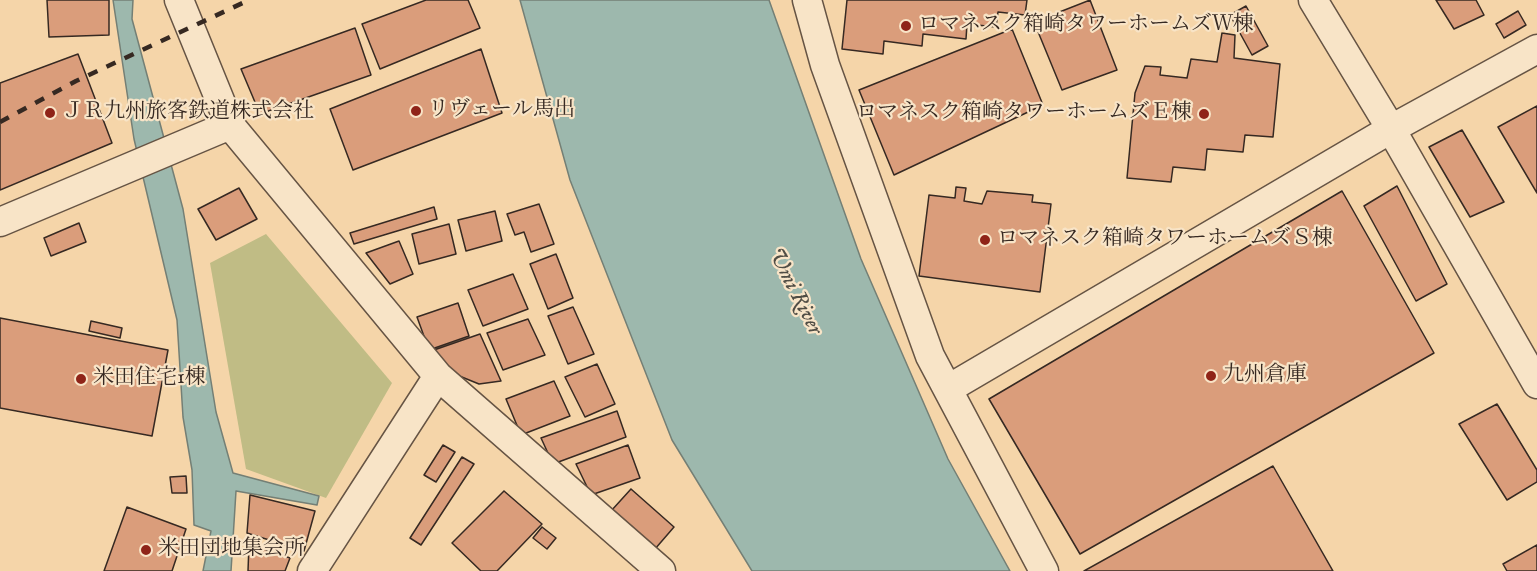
<!DOCTYPE html>
<html>
<head>
<meta charset="utf-8">
<style>
	body { margin:0 }
	canvas { display:block; background:#f5d5a9 }
</style>
</head>
<body>
<canvas width="1537" height="571"></canvas>
<script>
const context = document.querySelector('canvas').getContext('2d');
context.lineJoin = 'round';
function fill(path, color) { context.fillStyle = color; context.fill(path, 'evenodd'); }
const poly = rows => new Path2D(rows.map(r => 'M' + r).join(''));
function stroke(path, color, width, dash) { context.strokeStyle = color; context.lineWidth = width; context.lineCap = dash ? 'butt' : 'round'; context.setLineDash(dash || []); context.stroke(path); }
function write(font, color, halo, rows, align = 'center') {
  context.font = font + ' "IM FELL English","Noto Serif JP",serif'; context.lineWidth = 4.5; context.setLineDash([]); context.textBaseline = 'middle'; context.strokeStyle = halo; context.fillStyle = color; for (const [text, x, y, turn = 0] of rows) {
    context.save(); context.translate(x, y); context.rotate((+turn || 0) * Math.PI / 180); context.textAlign = isNaN(turn) ? turn : align; if (halo) context.strokeText(text, 0, 0); context.fillText(text, 0, 0); context.restore();
  }
}
const green = poly([
	[266,234,392,383,326,498,246,469,210,263]
]);
const water = poly([
	[113,0,133,0,132,19,183,209,216,412,233,473,319,496,317,505,236,491,231,571,203,571,211,531,194,525,192,470,183,417,177,320,134,139,113,0],
	[520,0,769,0,861,259,948,459,1010,571,752,571,672,440,570,180,520,0]
]);
const building = poly([
	[47,0,109,0,109,35,49,37,47,0],
	[426,0,468,0,480,28,380,69,362,24,426,0],
	[847,0,1027,0,1025,15,998,12,996,27,967,24,966,39,923,34,922,46,884,41,883,54,842,49,847,0],
	[1090,0,1117,70,1062,90,1034,22,1090,0],
	[1436,0,1476,0,1484,15,1454,29,1436,0],
	[1246,6,1268,46,1252,55,1230,15,1246,6],
	[1518,11,1526,25,1504,38,1496,24,1518,11],
	[355,28,371,75,260,114,241,69,355,28],
	[1012,29,1043,105,894,175,859,90,1012,29],
	[1222,33,1235,35,1234,58,1280,64,1273,137,1245,135,1243,152,1207,149,1205,170,1173,167,1171,182,1127,178,1135,93,1145,66,1161,67,1160,75,1187,78,1191,59,1217,62,1222,33],
	[481,49,502,113,353,170,330,109,481,49],
	[78,54,112,143,0,190,0,83,78,54],
	[1537,106,1537,193,1498,127,1537,106],
	[1462,130,1504,202,1470,217,1429,147,1462,130],
	[1397,186,1447,284,1416,301,1364,206,1397,186],
	[956,187,966,188,964,201,982,204,987,191,1033,195,1032,202,1051,204,1040,292,919,276,929,195,955,198,956,187],
	[239,188,257,219,216,240,198,209,239,188],
	[1342,191,1434,353,1080,554,989,399,1342,191],
	[539,204,554,244,531,252,524,232,515,235,507,214,539,204],
	[434,207,437,219,354,244,350,233,434,207],
	[495,211,502,241,466,251,458,220,495,211],
	[79,223,86,242,51,256,44,238,79,223],
	[449,224,456,254,419,264,412,234,449,224],
	[399,241,413,274,390,284,366,253,399,241],
	[556,254,573,298,548,309,530,264,556,254],
	[513,274,528,309,483,326,468,290,513,274],
	[458,303,469,336,429,350,417,317,458,303],
	[573,307,594,354,568,364,548,316,573,307],
	[0,318,168,350,152,436,0,408,0,318],
	[528,319,545,355,503,370,487,333,528,319],
	[91,321,122,328,120,338,89,331,91,321],
	[480,334,501,381,479,384,452,373,434,350,480,334],
	[597,364,615,404,585,417,565,377,597,364],
	[554,381,570,416,521,435,506,399,554,381],
	[1497,404,1537,470,1537,482,1507,500,1459,424,1497,404],
	[617,411,626,437,553,464,541,438,617,411],
	[443,445,455,452,436,482,424,475,443,445],
	[628,445,640,478,591,495,576,464,628,445],
	[462,457,474,464,421,545,410,538,462,457],
	[1273,466,1333,571,1084,571,1273,466],
	[186,476,187,493,172,493,170,477,186,476],
	[631,489,674,527,655,549,611,511,631,489],
	[504,491,542,524,497,571,481,571,452,543,504,491],
	[250,495,315,511,304,551,247,533,250,495],
	[127,507,186,529,172,571,104,571,127,507],
	[542,527,556,538,547,549,533,538,542,527],
	[249,544,290,558,285,571,248,571,249,544],
	[1537,545,1537,571,1507,571,1503,564,1537,545]
]);
const street = poly([
	[179,0,230,125,438,376,661,571],
	[807,0,825,65,930,356,1044,571],
	[1313,0,1391,129,1537,384],
	[0,222,230,125],
	[948,389,1391,129,1537,49],
	[312,571,438,376]
]);
const rail = poly([
	[0,122,76,81,249,0]
]);
const markers = [
	[906,26,6,"#8f2418"],
	[416,111,6,"#8f2418"],
	[50,113,6,"#8f2418"],
	[1204,114,6,"#8f2418"],
	[985,240,6,"#8f2418"],
	[1211,376,6,"#8f2418"],
	[81,379,6,"#8f2418"],
	[146,550,6,"#8f2418"]
];
const poiNames = [
	["ロマネスク箱崎タワーホームズＷ棟",918,26],
	["リヴェール馬出",428,111],
	["ＪＲ九州旅客鉄道株式会社",62,113],
	["ロマネスク箱崎タワーホームズＥ棟",1192,114,"right"],
	["ロマネスク箱崎タワーホームズＳ棟",997,240],
	["九州倉庫",1223,376],
	["米田住宅1棟",93,379],
	["米田団地集会所",158,550]
];
const waterNames = [
	["Umi River",794,292,63]
];
fill(green, '#c0bc85');
fill(water, '#9db8ad');
stroke(water, '#747f75', 1.5);
fill(building, '#da9d7b');
stroke(building, '#362922', 1.5);
stroke(street, '#665444', 31);
stroke(street, '#f8e4c7', 28);
stroke(rail, '#362922', 4.5, [10, 10]);
for (const [x, y, r, color] of markers) { const dot = new Path2D(); dot.arc(x, y, r, 0, 2 * Math.PI); context.fillStyle = color; context.fill(dot); stroke(dot, '#f8e4c7', 2); }
write('21px', '#362922', '#f8e4c7', poiNames, 'left');
write('italic 22px', '#504d45', '#f8e4c7', waterNames);
</script>
</body>
</html>
